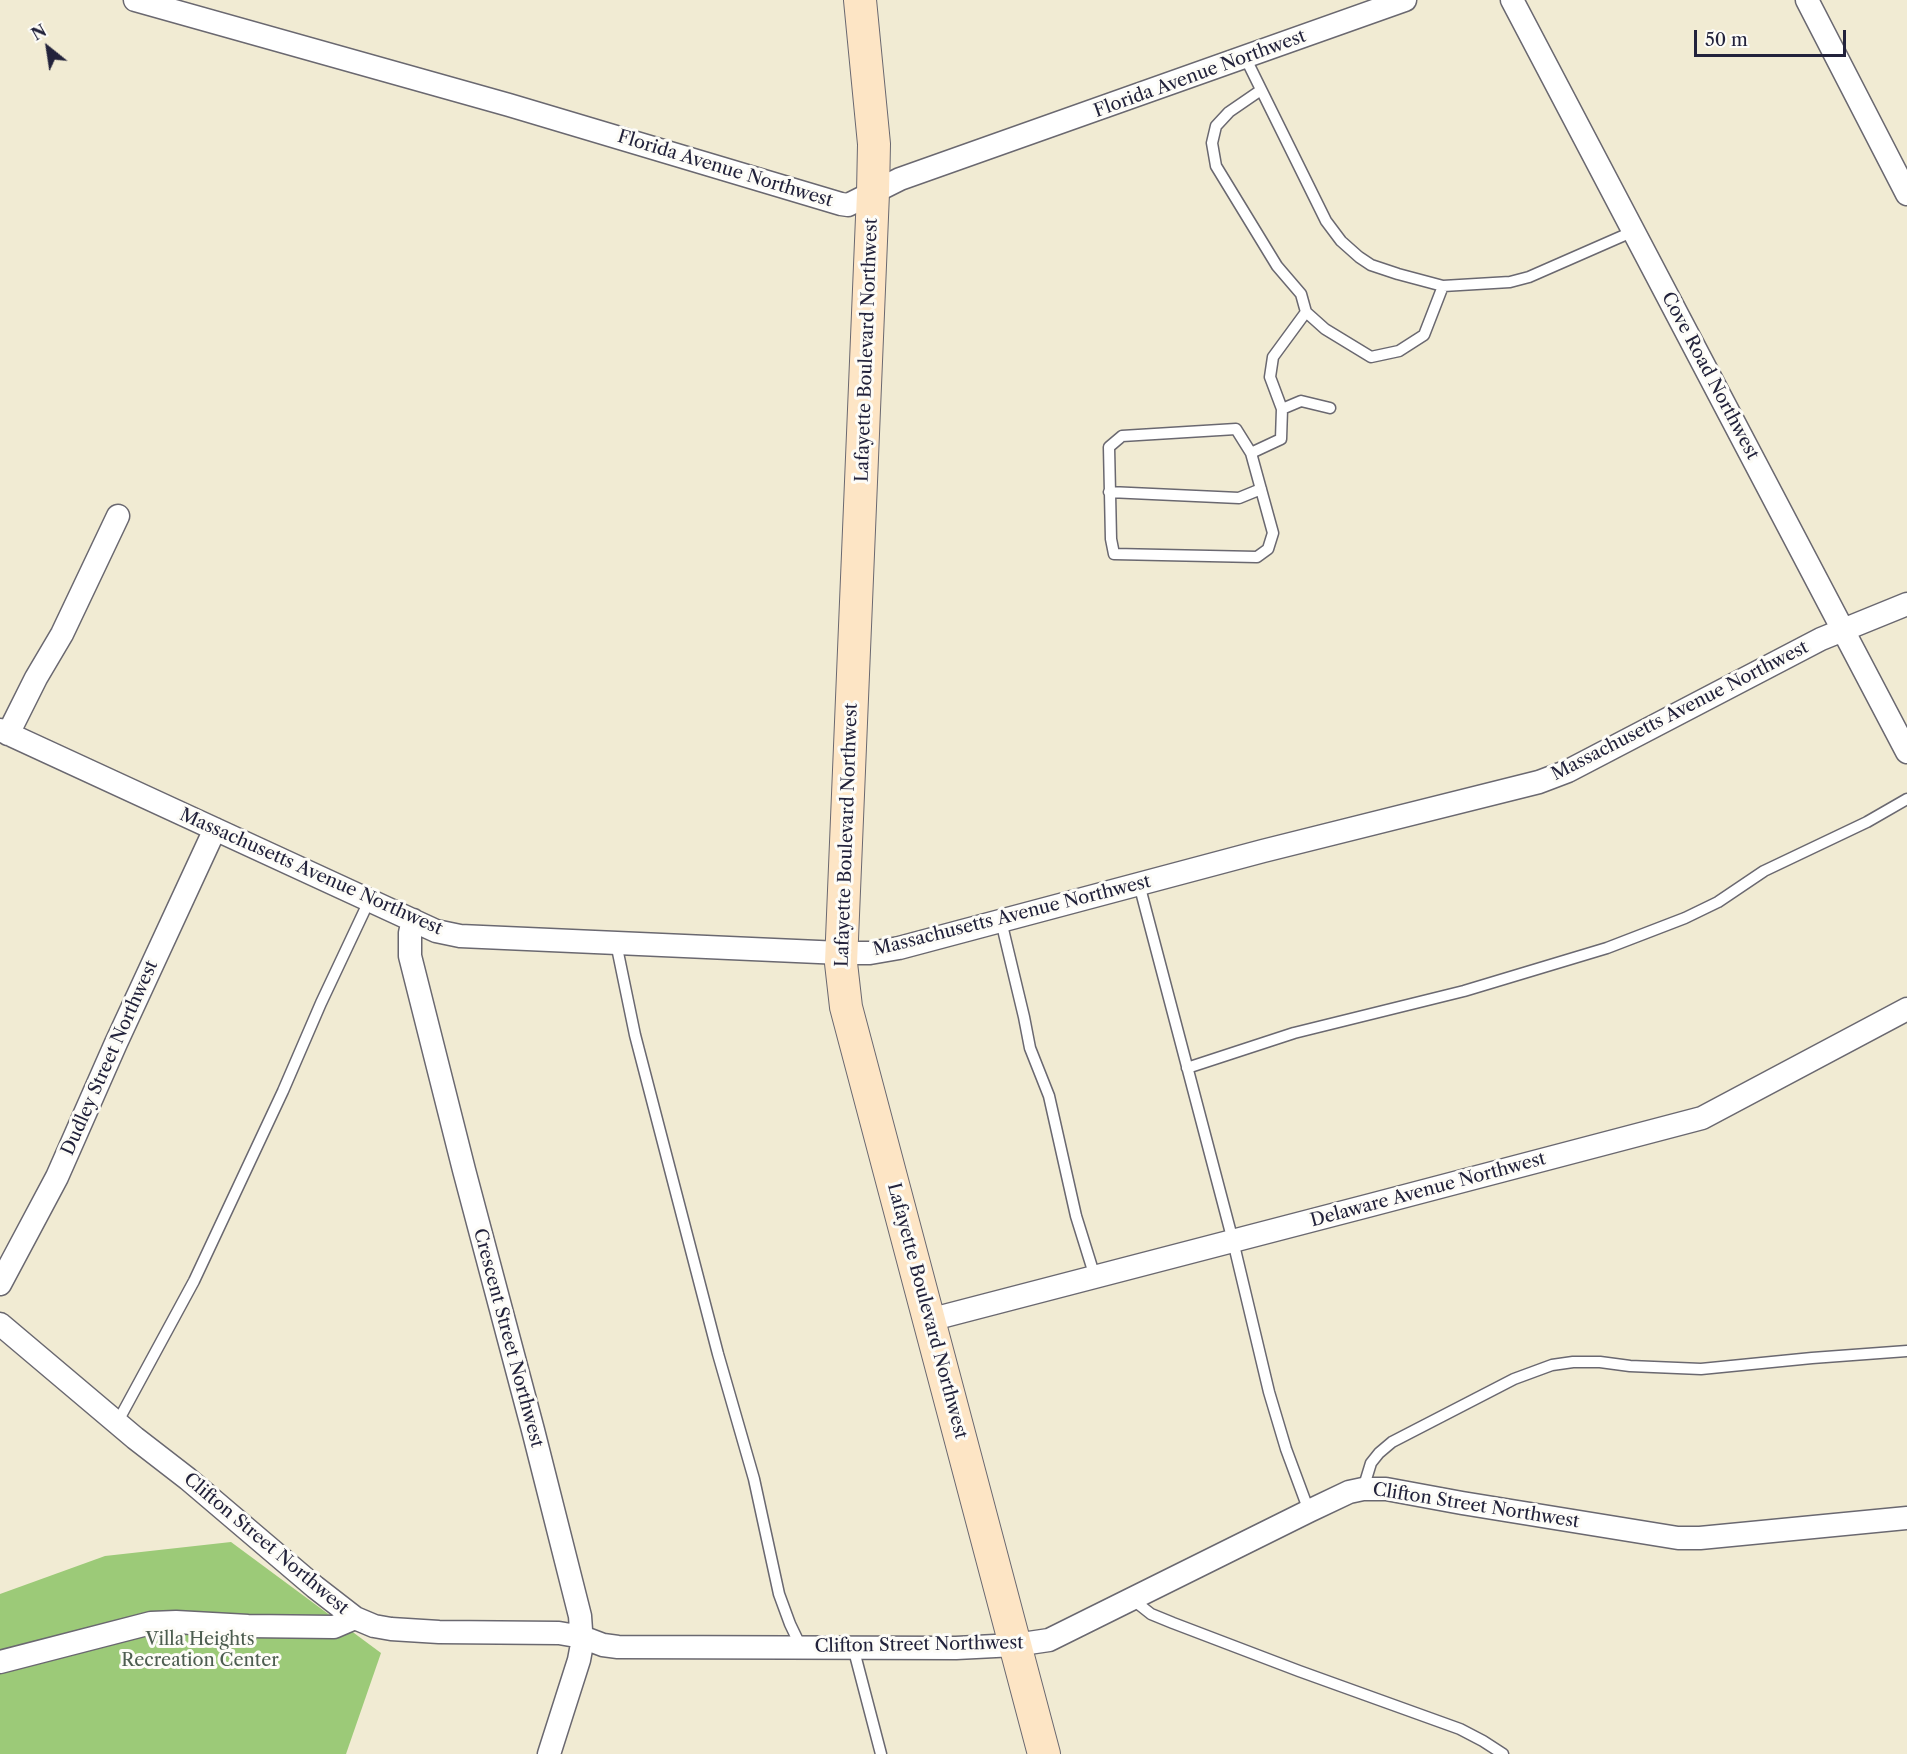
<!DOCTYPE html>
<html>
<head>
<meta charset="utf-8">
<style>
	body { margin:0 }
	#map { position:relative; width:1907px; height:1754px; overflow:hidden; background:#f1ebd3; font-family:"Libre Caslon Text",serif }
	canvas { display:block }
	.north { position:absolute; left:18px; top:18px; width:60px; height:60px; -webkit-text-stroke:4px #fdfcf7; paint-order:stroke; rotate:330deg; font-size:16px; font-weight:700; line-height:24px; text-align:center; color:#22223b }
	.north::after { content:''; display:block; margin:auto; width:21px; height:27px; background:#22223b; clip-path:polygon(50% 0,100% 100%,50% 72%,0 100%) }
	.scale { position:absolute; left:1694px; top:30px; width:152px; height:27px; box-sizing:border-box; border:3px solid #22223b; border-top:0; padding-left:8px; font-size:18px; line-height:21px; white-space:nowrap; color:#22223b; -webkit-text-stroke:4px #fdfcf7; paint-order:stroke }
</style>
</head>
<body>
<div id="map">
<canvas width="1907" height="1754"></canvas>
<div class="north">N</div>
<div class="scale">50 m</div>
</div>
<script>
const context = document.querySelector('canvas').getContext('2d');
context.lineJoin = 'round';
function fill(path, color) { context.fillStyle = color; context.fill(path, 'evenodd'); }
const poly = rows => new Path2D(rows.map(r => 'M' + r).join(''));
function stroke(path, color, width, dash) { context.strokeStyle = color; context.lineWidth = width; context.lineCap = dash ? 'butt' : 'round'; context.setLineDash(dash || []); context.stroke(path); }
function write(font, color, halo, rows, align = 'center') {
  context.font = font + ' "Libre Caslon Text",serif'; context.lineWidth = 6; context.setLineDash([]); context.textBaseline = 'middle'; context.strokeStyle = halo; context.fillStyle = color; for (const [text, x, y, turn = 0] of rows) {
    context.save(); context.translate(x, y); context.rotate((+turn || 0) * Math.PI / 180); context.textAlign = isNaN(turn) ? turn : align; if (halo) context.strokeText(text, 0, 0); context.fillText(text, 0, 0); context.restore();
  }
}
const green = poly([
	[231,1542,381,1653,346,1754,0,1754,0,1594,105,1556]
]);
const lane = poly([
	[1245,57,1326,221,1341,241,1359,257,1371,265,1398,274,1443,286,1510,282,1529,277,1634,231],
	[1261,90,1229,112,1216,126,1212,143,1216,166,1277,266,1301,294,1306,312,1325,329,1371,357,1399,351,1424,335,1443,286],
	[1282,409,1301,401,1330,408],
	[1236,429,1251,453,1273,533,1268,549,1257,557,1114,554,1111,539,1109,447,1122,436,1236,429],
	[1251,453,1281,439,1282,409,1270,377,1273,357,1306,312],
	[1109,492,1239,498,1261,489],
	[1139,884,1233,1241,1269,1392,1286,1449,1309,1511],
	[1001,921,1024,1017,1030,1048,1049,1096,1076,1216,1095,1277],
	[616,943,635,1035,718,1354,754,1479,779,1594,790,1624,801,1647],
	[1187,1068,1294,1033,1464,991,1607,948,1685,918,1718,902,1764,871,1867,822,1907,799],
	[117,1423,194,1281,283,1091,321,1003,369,901],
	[1363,1489,1371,1463,1379,1453,1392,1442,1514,1379,1552,1365,1573,1362,1600,1362,1630,1366,1701,1369,1812,1358,1907,1351],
	[1132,1599,1151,1614,1173,1623,1299,1671,1460,1729,1483,1741,1503,1754],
	[853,1647,881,1754]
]);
const street = poly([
	[135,0,509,105,841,204,848,205,900,179,1405,0],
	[1512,0,1907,752],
	[1807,0,1907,194],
	[0,730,436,931,460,936,841,953,870,953,899,948,1263,851,1539,782,1568,771,1821,639,1907,604],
	[8,734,36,678,62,634,118,516],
	[413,920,410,933,410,956,464,1170,533,1430,580,1616,582,1644,579,1660,549,1754],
	[0,1284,57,1177,116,1043,215,829],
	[929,1320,1371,1205,1702,1118,1907,1009],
	[0,1324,135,1438,188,1479,315,1587,355,1618,374,1626,391,1629,439,1632,559,1633,582,1637,603,1645,618,1647,956,1648,1015,1645,1049,1640,1309,1511,1349,1492,1363,1489,1386,1489,1462,1503,1678,1538,1700,1538,1907,1518],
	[0,1662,151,1623,176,1622,248,1626,334,1627,355,1618]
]);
const secondary = poly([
	[860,0,874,144,873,193,841,963,846,1007,1044,1754]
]);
const streetNames = [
	["Florida Avenue Northwest",1200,74,-20],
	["Florida Avenue Northwest",725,169,17],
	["Lafayette Boulevard Northwest",867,350,-88],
	["Cove Road Northwest",1710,376,62],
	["Massachusetts Avenue Northwest",1680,711,-27],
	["Lafayette Boulevard Northwest",847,835,-88],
	["Massachusetts Avenue Northwest",311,872,24],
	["Massachusetts Avenue Northwest",1012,916,-14],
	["Dudley Street Northwest",110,1058,-66],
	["Delaware Avenue Northwest",1428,1190,-15],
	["Lafayette Boulevard Northwest",927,1311,75],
	["Crescent Street Northwest",508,1338,75],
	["Clifton Street Northwest",1476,1506,9],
	["Clifton Street Northwest",266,1544,40],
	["Clifton Street Northwest",919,1645,-1]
];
const parkNames = [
	["Villa Heights",200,1640],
	["Recreation Center",200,1661]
];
fill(green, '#9cca78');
stroke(lane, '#6a6870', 13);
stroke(street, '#6a6870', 25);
stroke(secondary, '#6a6870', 34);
stroke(lane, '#fff', 10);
stroke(street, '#fff', 22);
stroke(secondary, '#fde5c5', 32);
write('18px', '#22223b', '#fdfcf7', streetNames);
write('18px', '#4d5d50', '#fdfcf7', parkNames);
</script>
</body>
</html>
